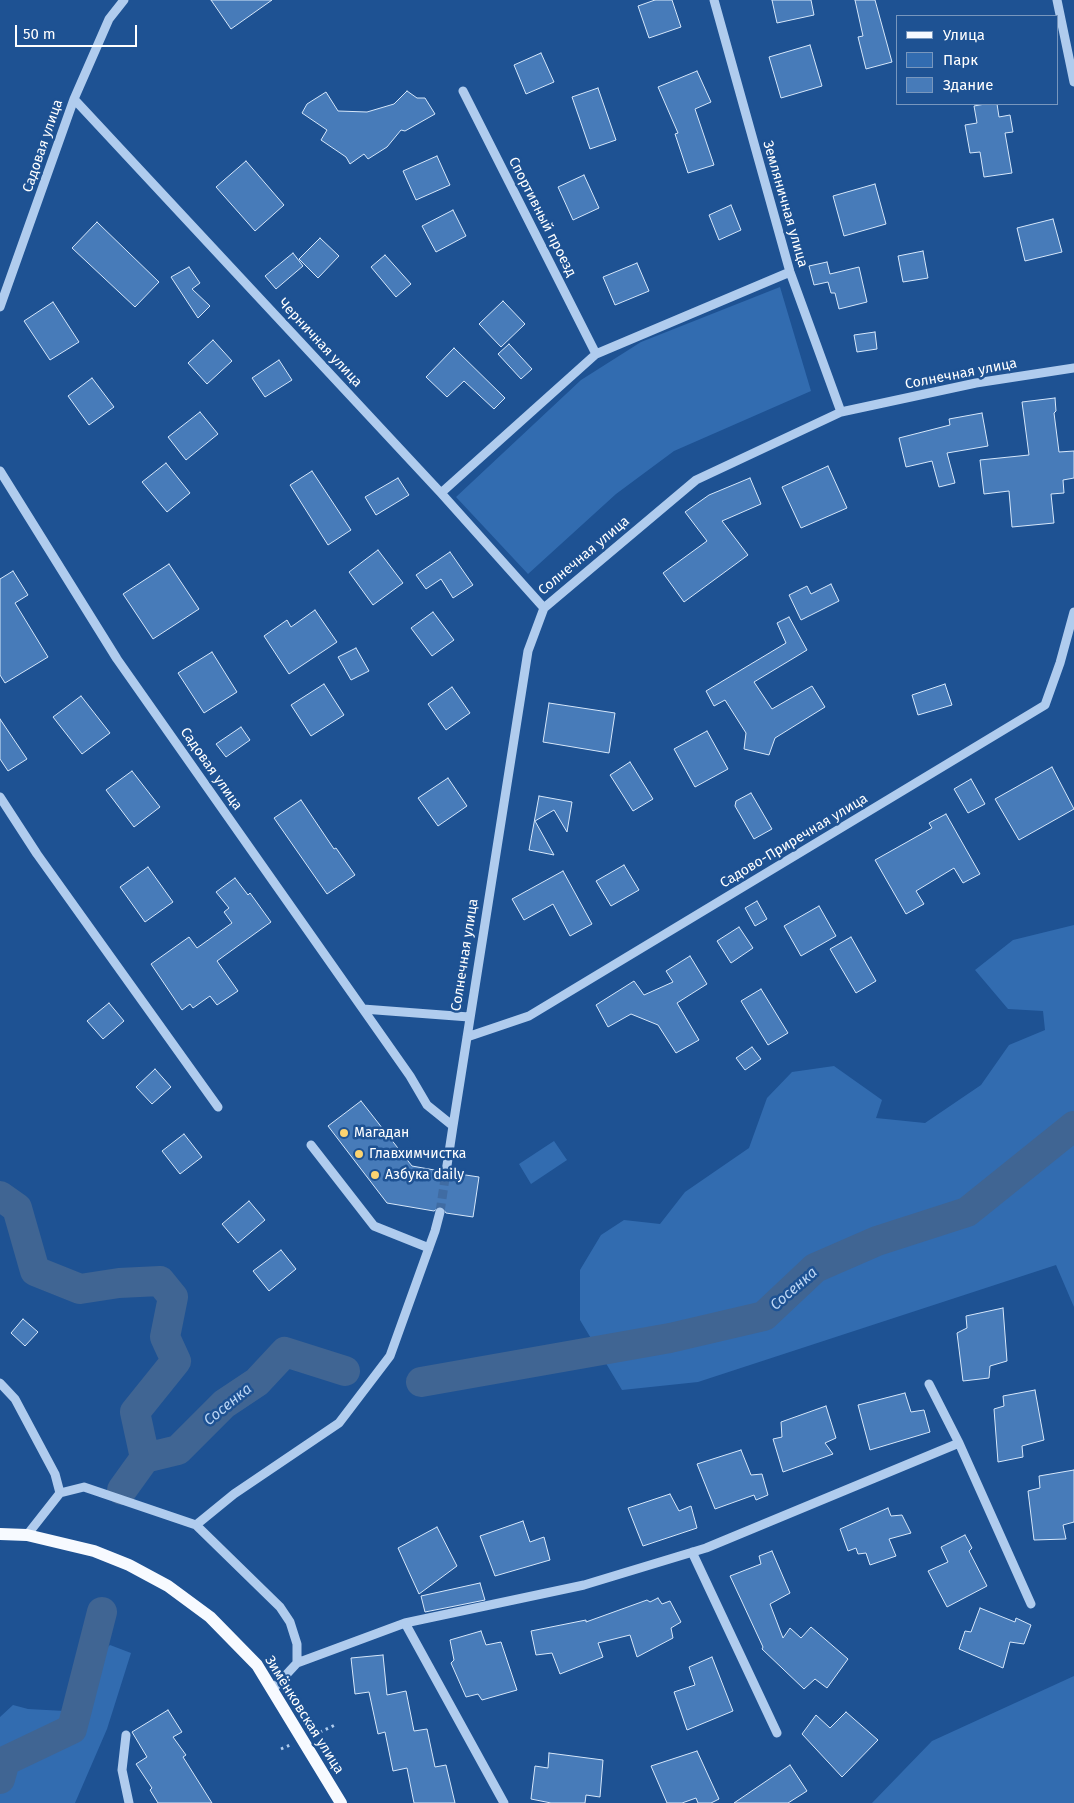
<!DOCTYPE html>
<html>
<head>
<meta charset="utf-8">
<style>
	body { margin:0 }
	#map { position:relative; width:1074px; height:1803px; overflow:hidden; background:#1e5293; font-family:"Fira Sans",sans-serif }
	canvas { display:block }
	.legend { position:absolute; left:896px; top:15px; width:162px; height:90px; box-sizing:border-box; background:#1e5293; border:1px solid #7897be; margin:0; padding:6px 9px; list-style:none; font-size:15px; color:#fff }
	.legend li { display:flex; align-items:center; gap:10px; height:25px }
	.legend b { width:25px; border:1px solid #7897be }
	.scale { position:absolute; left:15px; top:25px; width:122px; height:22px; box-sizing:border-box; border:2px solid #fff; border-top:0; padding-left:6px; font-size:15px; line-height:18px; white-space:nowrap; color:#fff; -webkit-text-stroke:4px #1e5293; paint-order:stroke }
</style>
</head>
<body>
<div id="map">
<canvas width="1074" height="1803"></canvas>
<ul class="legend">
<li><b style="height:6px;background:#f7faff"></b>Улица</li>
<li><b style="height:14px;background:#326cb0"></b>Парк</li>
<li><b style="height:14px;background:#477bb9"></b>Здание</li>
</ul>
<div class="scale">50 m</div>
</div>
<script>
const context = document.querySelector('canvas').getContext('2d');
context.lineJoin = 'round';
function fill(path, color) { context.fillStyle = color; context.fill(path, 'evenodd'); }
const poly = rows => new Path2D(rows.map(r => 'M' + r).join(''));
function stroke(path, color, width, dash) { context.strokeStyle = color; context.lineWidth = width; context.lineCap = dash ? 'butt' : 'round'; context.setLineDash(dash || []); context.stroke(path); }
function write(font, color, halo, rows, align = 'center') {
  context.font = font + ' "Fira Sans",sans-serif'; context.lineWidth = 5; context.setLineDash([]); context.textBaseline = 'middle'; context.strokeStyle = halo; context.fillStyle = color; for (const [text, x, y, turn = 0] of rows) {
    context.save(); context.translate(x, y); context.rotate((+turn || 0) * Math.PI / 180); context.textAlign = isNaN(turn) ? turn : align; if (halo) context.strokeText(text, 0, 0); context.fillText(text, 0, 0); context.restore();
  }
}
const green = poly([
	[780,287,811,391,674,451,616,494,528,574,456,497,581,380,641,342],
	[1074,925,1074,1307,1056,1265,698,1382,622,1390,580,1320,580,1270,601,1235,624,1220,660,1224,685,1192,749,1148,767,1098,792,1072,834,1066,882,1100,876,1118,925,1123,981,1085,1009,1045,1045,1030,1043,1011,1008,1009,975,970,1013,940],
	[554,1141,567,1160,531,1184,519,1164],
	[110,1645,131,1653,107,1729,75,1803,0,1803,0,1717,13,1705,28,1709,65,1711,86,1666],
	[1074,1676,1074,1803,872,1803,932,1741]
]);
const river = poly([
	[0,1196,17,1208,35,1271,80,1289,119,1283,160,1281,173,1297,165,1337,176,1361,135,1412,145,1458],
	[421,1382,670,1338,764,1316,815,1268,877,1241,967,1212,1074,1126],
	[122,1490,145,1458,178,1450,224,1404,257,1382,285,1352,345,1371],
	[0,1779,5,1761,72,1729,102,1612]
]);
const building = poly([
	[211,0,272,0,231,29,211,0],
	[655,0,672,0,681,27,649,38,638,6,655,0],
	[772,0,811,0,814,15,777,23,772,0],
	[855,0,875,0,892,62,866,69,858,37,863,36,855,0],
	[810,45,822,86,781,98,769,57,810,45],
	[541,53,554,82,526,94,514,65,541,53],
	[697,71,711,102,695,109,714,165,688,173,675,134,678,133,658,87,697,71],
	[598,88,616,140,590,149,572,97,598,88],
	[407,91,417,98,425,98,435,114,405,131,401,130,387,147,368,159,364,154,350,164,346,157,321,140,327,130,302,113,307,104,326,92,338,111,367,112,394,104,407,91],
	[985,104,997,104,999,117,1010,115,1013,132,1005,133,1012,173,984,177,980,152,970,153,965,125,977,123,974,106,985,104],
	[437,156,450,185,416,200,403,171,437,156],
	[246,161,284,205,255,231,216,187,246,161],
	[584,175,599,208,573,220,558,187,584,175],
	[875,184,886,224,844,236,833,196,875,184],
	[731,205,741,230,719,240,709,215,731,205],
	[453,210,466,236,436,252,422,226,453,210],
	[1053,219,1062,252,1025,261,1017,228,1053,219],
	[97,222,159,282,135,307,72,248,97,222],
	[320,238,339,256,318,278,299,259,320,238],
	[923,251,928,278,903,282,898,256,923,251],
	[293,253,303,266,276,289,265,276,293,253],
	[385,255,411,284,396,297,371,267,385,255],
	[827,262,830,274,859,267,867,302,839,309,835,293,831,293,828,282,814,285,809,266,827,262],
	[637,263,649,291,615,305,603,277,637,263],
	[189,267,200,283,192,289,210,306,198,318,171,277,189,267],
	[503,301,525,324,501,347,479,324,503,301],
	[53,302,79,342,50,360,24,321,53,302],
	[875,332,877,349,857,352,854,335,875,332],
	[213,340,232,361,207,384,188,363,213,340],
	[509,344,532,369,521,379,498,354,509,344],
	[454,348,505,398,494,409,464,381,447,397,426,377,454,348],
	[279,360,292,380,265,397,252,378,279,360],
	[92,378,114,407,89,425,68,396,92,378],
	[1055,398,1056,411,1054,413,1059,452,1074,451,1074,478,1063,480,1064,493,1051,494,1054,523,1012,527,1009,491,984,494,980,460,1029,455,1022,402,1055,398],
	[200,412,218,434,186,460,168,437,200,412],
	[982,413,988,446,947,453,955,483,939,487,932,461,906,467,899,438,950,425,949,419,982,413],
	[166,463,190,493,167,512,142,482,166,463],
	[828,466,847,508,801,528,782,487,828,466],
	[312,471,351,530,328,545,290,485,312,471],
	[398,478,409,495,376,515,365,497,398,478],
	[750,478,761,504,722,521,748,555,684,602,663,573,707,541,685,512,709,495,750,478],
	[378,550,403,583,373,605,349,572,378,550],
	[450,552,473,585,453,598,441,579,426,589,416,575,450,552],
	[169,564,199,609,153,639,123,594,169,564],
	[13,571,28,595,15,603,48,657,5,683,0,675,0,579,13,571],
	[831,584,839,601,801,620,789,595,807,586,811,594,831,584],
	[315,610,337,642,289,674,264,636,287,620,291,627,315,610],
	[433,612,454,640,432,656,411,628,433,612],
	[789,617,807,650,754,682,772,709,812,686,825,707,775,738,769,755,744,749,746,733,725,700,714,706,706,691,786,643,777,623,789,617],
	[356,648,369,671,351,680,338,657,356,648],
	[212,652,237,692,204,713,178,673,212,652],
	[324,684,344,715,311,736,291,705,324,684],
	[945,684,952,705,918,715,912,695,945,684],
	[452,687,470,713,446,730,428,704,452,687],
	[81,696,110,733,82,754,53,717,81,696],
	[549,703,615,713,609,753,543,742,549,703],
	[0,719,27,759,8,771,0,759,0,719],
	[241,727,250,740,226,757,216,744,241,727],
	[707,731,728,769,695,787,674,749,707,731],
	[630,762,653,799,633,811,610,775,630,762],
	[1052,767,1074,809,1019,840,995,799,1052,767],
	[132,771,160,807,134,827,106,790,132,771],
	[448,778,467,806,438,826,418,798,448,778],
	[971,779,985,804,968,813,954,789,971,779],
	[751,793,772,829,754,839,735,806,736,801,751,793],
	[539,796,572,802,567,832,554,810,535,821,554,855,529,850,539,796],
	[301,800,334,849,336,848,355,875,327,894,274,818,301,800],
	[946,814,980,874,963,883,954,868,916,891,924,904,906,914,875,860,932,828,929,823,946,814],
	[624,865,639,890,611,906,596,881,624,865],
	[148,867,173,902,145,922,120,887,148,867],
	[563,871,592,924,570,936,553,904,524,920,512,899,563,871],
	[235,878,248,895,250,893,271,922,217,961,238,991,217,1005,210,996,193,1008,190,1004,182,1010,151,964,189,937,197,948,232,923,224,912,229,908,216,892,235,878],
	[757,901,767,919,755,926,745,908,757,901],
	[819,906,836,936,801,956,784,926,819,906],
	[739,927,753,948,731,963,717,941,739,927],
	[851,937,876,981,856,993,830,949,851,937],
	[690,956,707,984,677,1003,699,1040,676,1053,658,1025,631,1014,608,1027,596,1005,634,981,644,995,673,982,666,971,690,956],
	[761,989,788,1033,768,1045,741,1001,761,989],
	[109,1003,124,1021,103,1039,87,1021,109,1003],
	[752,1047,761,1059,745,1070,736,1058,752,1047],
	[155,1069,171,1087,152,1104,136,1087,155,1069],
	[361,1101,412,1166,440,1171,445,1178,449,1178,452,1173,479,1177,473,1217,446,1213,441,1206,434,1211,387,1203,328,1126,361,1101],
	[184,1134,202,1157,180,1174,162,1151,184,1134],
	[249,1201,265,1220,238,1243,222,1224,249,1201],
	[281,1250,296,1269,269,1291,253,1271,281,1250],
	[1003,1308,1007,1361,990,1366,989,1378,963,1381,957,1333,967,1328,966,1316,1003,1308],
	[23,1319,38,1332,25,1346,11,1333,23,1319],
	[1035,1390,1044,1440,1022,1446,1023,1457,998,1462,994,1409,1004,1406,1003,1396,1035,1390],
	[905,1393,911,1412,924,1410,930,1432,870,1450,858,1405,905,1393],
	[826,1406,836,1438,825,1443,833,1454,783,1472,773,1439,782,1437,781,1422,826,1406],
	[741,1450,751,1475,762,1474,768,1495,756,1500,754,1495,715,1509,697,1464,741,1450],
	[1074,1470,1074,1522,1063,1525,1066,1539,1034,1540,1028,1491,1040,1488,1039,1476,1074,1470],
	[670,1494,679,1511,691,1506,697,1528,643,1546,628,1508,670,1494],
	[888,1508,891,1516,902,1515,911,1533,889,1539,896,1556,870,1565,866,1553,858,1554,856,1548,848,1551,840,1529,888,1508],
	[523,1521,530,1542,544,1537,550,1560,495,1576,480,1536,523,1521],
	[437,1527,457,1566,419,1594,398,1548,437,1527],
	[965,1535,972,1548,969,1551,987,1586,947,1607,928,1571,948,1562,941,1547,965,1535],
	[772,1551,790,1593,770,1604,783,1638,790,1628,801,1638,811,1627,848,1659,827,1688,815,1679,804,1689,762,1649,763,1647,730,1576,761,1564,759,1556,772,1551],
	[480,1583,485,1600,425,1612,421,1596,480,1583],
	[658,1598,662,1604,670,1601,681,1622,671,1628,673,1638,637,1657,630,1635,598,1643,603,1657,560,1674,552,1653,536,1655,531,1631,586,1620,586,1622,647,1600,650,1602,658,1598],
	[980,1608,1015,1622,1016,1618,1031,1625,1024,1644,1010,1642,1003,1668,959,1649,965,1631,971,1632,980,1608],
	[481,1631,486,1645,501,1642,517,1690,482,1700,478,1694,466,1697,451,1663,454,1660,450,1640,481,1631],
	[383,1655,387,1695,406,1691,414,1731,427,1729,435,1767,446,1765,455,1803,414,1803,407,1768,393,1771,385,1732,378,1734,369,1692,355,1694,351,1658,383,1655],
	[712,1657,733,1711,687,1730,674,1692,695,1685,689,1667,712,1657],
	[168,1710,182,1732,173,1737,186,1755,183,1757,212,1803,158,1803,150,1790,152,1788,136,1764,147,1757,132,1732,168,1710],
	[846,1712,878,1740,842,1777,802,1734,816,1715,830,1728,846,1712],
	[697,1751,719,1799,711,1803,698,1803,696,1798,682,1803,667,1803,651,1766,697,1751],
	[549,1753,603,1760,600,1797,586,1795,585,1803,551,1803,531,1799,535,1766,548,1768,549,1753],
	[790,1765,807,1791,788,1803,734,1803,790,1765]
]);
const minorTunnel = poly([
	[440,1212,446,1172]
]);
const path = poly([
	[314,1735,337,1724],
	[281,1749,290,1745]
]);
const minor = poly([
	[714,0,790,272,841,412],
	[1057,0,1074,82],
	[463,91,596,354],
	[74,99,441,493,544,608],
	[0,307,74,99,109,19,124,0],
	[0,471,117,659,410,1076,427,1105,453,1126,446,1172],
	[441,493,596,354,790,272],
	[0,797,37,854,218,1107],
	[363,1009,469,1017],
	[467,1037,529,1016,1045,705,1060,663,1074,612],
	[453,1126,528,651,544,608,696,480,841,412,976,383,1074,368],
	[311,1145,374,1226,429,1248],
	[0,1383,15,1399,55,1474,60,1493],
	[929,1384,959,1443,1031,1604],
	[196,1525,234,1494,339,1423,390,1356,435,1231,440,1212],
	[27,1535,60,1493,84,1487,196,1525,280,1607,290,1622,297,1644,297,1663,273,1689],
	[692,1552,777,1733],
	[405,1623,504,1803],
	[297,1663,405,1623,584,1585,706,1548,959,1443],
	[126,1735,122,1770,129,1803]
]);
const major = poly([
	[0,1534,27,1535,94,1551,129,1565,168,1586,210,1617,257,1665,341,1803]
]);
const markers = [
	[344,1133,5,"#fcd370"],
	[359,1154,5,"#fcd370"],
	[375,1175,5,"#fcd370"]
];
const streetNames = [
	["Садовая улица",43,146,-71],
	["Земляничная улица",785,204,74],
	["Спортивный проезд",542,217,63],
	["Черничная улица",320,343,47],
	["Солнечная улица",961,374,-11],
	["Солнечная улица",584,556,-40],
	["Садовая улица",211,769,55],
	["Садово-Приречная улица",794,841,-31],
	["Солнечная улица",465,955,-81],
	["Зимёнковская улица",304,1715,58]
];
const poiNames = [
	["Магадан",354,1133],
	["Главхимчистка",369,1154],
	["Азбука daily",385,1175]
];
const waterNames = [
	["Сосенка",794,1289,-41],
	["Сосенка",228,1405,-39]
];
fill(green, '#326cb0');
stroke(river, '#406593', 30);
fill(building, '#477bb9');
stroke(building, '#d6e7fa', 1);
stroke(minorTunnel, '#406ca3', 9, [9, 4.5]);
stroke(path, '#b0ccee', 3, [2.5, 4]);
stroke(minor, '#b0ccee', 9);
stroke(major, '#f7faff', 12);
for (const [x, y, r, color] of markers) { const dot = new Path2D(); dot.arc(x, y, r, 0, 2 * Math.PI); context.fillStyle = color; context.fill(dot); stroke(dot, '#1e5293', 2); }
write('14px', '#fff', '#1e5293', streetNames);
write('14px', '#fff', '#1e5293', poiNames, 'left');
write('italic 15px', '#bcd6f5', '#1e5293', waterNames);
</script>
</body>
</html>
